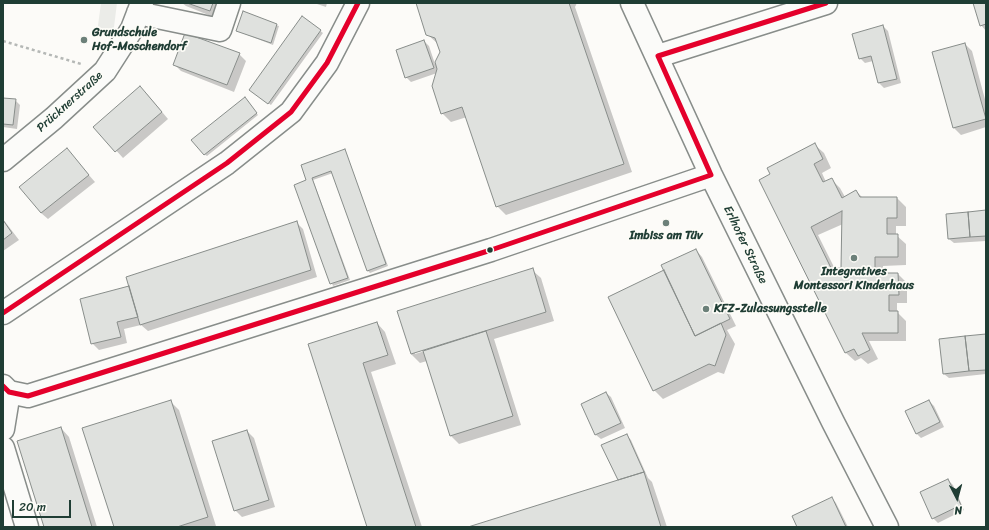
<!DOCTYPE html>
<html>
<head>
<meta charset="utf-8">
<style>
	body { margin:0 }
	#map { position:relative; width:989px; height:530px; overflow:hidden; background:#fcfbf8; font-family:Sriracha,sans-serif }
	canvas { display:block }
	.frame { position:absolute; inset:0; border:4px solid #1f3d34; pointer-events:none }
	.north { position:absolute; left:937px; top:478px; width:40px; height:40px; -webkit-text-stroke:3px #fdfcf7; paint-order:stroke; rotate:174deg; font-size:11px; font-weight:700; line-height:16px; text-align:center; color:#1f3d34 }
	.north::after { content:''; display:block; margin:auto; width:14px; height:18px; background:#1f3d34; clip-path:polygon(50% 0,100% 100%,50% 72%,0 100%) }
	.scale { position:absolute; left:12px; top:500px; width:59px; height:18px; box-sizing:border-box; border:2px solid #1f3d34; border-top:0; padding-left:5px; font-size:12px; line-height:14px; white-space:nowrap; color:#1f3d34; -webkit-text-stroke:3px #fdfcf7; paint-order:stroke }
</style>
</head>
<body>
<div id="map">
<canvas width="989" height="530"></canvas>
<div class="frame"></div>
<div class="north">N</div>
<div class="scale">20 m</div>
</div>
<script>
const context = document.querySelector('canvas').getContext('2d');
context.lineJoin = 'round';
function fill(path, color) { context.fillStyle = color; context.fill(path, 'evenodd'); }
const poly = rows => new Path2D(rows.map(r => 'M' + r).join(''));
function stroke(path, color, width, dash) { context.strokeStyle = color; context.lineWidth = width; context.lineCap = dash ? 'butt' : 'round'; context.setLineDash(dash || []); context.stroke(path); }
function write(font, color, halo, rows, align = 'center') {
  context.font = font + ' Sriracha,sans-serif'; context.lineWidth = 3.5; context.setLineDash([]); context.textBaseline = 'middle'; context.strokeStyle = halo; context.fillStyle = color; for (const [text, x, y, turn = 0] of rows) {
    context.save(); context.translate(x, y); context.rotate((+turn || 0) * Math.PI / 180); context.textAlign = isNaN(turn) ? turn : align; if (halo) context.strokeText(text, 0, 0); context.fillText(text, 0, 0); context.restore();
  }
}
const green = poly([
	[101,3,117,3,113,35,97,33]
]);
const shadow = poly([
	[182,3,222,3,216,18,186,6],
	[314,3,327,3,326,7],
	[417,3,577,3,575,7,632,172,506,215,497,206,467,117,451,122,442,113,437,73,411,82,406,77,424,41,429,46,435,64,441,53,438,44,427,34],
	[974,3,986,3,986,31,981,25],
	[244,13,279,26,273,45,237,31],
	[302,17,323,33,271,105,252,92],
	[883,26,888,31,901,83,884,88,879,83,873,61,865,63,860,58],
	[965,44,972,51,986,103,986,127,961,135,954,128],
	[239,54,246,61,234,92,181,71,174,64],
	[147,94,168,119,123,158,95,127],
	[3,99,15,100,20,105,17,129,3,127],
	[246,101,258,115,207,156,204,154],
	[815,145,824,153,831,168,822,173,826,182,831,179,840,188,845,197,856,191,863,198,897,198,906,207,906,226,896,226,896,235,906,244,906,265,883,266,883,274,898,274,907,283,907,303,897,303,897,312,906,321,906,341,869,341,878,359,868,364,861,358,855,361,846,353,760,180,771,175],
	[843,224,842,269,835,269,818,235],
	[67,150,95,182,48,219,41,213],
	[344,150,388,266,370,273,368,271,333,173,313,180,350,280,333,286,296,185,308,181],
	[986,211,986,241,954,243,949,239],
	[3,219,19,240,3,251],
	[296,222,303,229,317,277,148,331,141,325,124,329,127,343,99,350,92,343,130,286],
	[696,250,702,257,736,326,727,330,735,344,724,374,718,372,663,399,654,390,665,271],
	[532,270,541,278,554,321,494,339,521,425,459,444,451,436,427,361,420,363,411,354],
	[427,348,428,350,415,354,415,352],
	[377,323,385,332,396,364,371,372,422,527,368,527,309,345],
	[986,335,986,374,949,378,944,374],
	[606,393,611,397,625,428,601,439,596,435,582,404],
	[170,401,179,410,216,526,115,527],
	[929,401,934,406,944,427,921,438,916,433],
	[61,428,69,437,97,527,45,527],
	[247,431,254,438,275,507,242,517,235,510],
	[627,435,631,440,648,478,652,482,667,527,472,527,620,480],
	[948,480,953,485,964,510,938,523,933,518],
	[832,498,836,503,848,527,798,527]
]);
const building = poly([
	[187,3,213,3,210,11,187,3],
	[416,3,569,3,624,164,496,207,462,107,441,114,432,86,437,69,435,62,440,52,435,38,426,35,416,3],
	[973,3,986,3,986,24,980,26,973,3],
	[243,11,277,24,271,43,236,31,243,11],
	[302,16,321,30,268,104,249,90,302,16],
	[883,25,897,79,878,83,871,56,859,59,852,34,883,25],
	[185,33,240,53,227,85,173,65,185,33],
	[424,40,434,68,405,78,396,50,424,40],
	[965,43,986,119,953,128,932,52,965,43],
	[140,86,162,112,115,152,93,127,140,86],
	[245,97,257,113,204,155,191,140,245,97],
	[3,98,16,99,13,125,3,124,3,98],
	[815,143,823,159,814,164,823,182,832,178,842,198,856,190,860,197,897,197,897,218,887,218,887,234,898,234,898,257,875,257,875,273,898,273,899,295,889,295,889,311,898,311,898,333,862,333,870,350,858,356,854,349,845,353,759,180,770,174,767,168,815,143],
	[842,211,841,268,831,268,811,227,842,211],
	[67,148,89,175,41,213,19,187,67,148],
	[345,149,386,264,367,271,331,171,312,178,348,278,330,284,294,185,306,180,301,165,345,149],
	[986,210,986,236,970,237,968,212,986,210],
	[968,212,970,237,948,239,946,214,968,212],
	[3,220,12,233,3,240,3,220],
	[297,221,311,270,140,325,126,277,297,221],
	[696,249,730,319,695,336,661,265,696,249],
	[533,268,546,312,411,354,397,311,533,268],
	[664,270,695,336,721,323,726,335,715,366,709,364,653,391,608,297,664,270],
	[129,286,138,317,117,322,121,337,91,344,80,299,129,286],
	[377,322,388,355,363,363,416,527,367,527,308,344,377,322],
	[486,331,513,416,450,436,423,351,486,331],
	[986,334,986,370,969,371,965,336,986,334],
	[965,336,969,371,943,374,939,339,965,336],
	[606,392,621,423,595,435,581,404,606,392],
	[171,400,208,517,177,527,114,527,82,428,171,400],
	[929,400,940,422,916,434,905,411,929,400],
	[61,427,92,527,44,527,17,441,61,427],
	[247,430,269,500,234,511,212,441,247,430],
	[627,434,644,472,618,480,601,445,627,434],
	[644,472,661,527,468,527,618,480,644,472],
	[948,479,961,505,932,519,920,492,948,479],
	[832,497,846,527,797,527,792,516,832,497]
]);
const path = poly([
	[3,41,81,64]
]);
const minor = poly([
	[632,3,711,175,833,422,887,527],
	[138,13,220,30,229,3],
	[658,56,826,3],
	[3,160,54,118,105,71,132,29,142,3],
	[3,386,9,392,28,396,491,250,711,175],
	[3,429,9,392],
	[3,448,27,527]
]);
const major = poly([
	[3,313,227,163,291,112,327,63,358,3]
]);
const bus1 = poly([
	[3,313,227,163,291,112,327,63,358,3],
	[3,386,9,392,28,396,491,250,711,175,658,56,826,3]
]);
const markers = [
	[84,40,4,"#6c8079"],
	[666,223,4,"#6c8079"],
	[490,250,3.5,"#1f3d34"],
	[854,258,4,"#6c8079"],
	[706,309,4,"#6c8079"]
];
const poiNames = [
	["Grundschule",92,33],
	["Hof-Moschendorf",92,47],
	["Imbiss am Tüv",666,236,"center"],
	["Integratives",854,272,"center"],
	["Montessori Kinderhaus",854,286,"center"],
	["KFZ-Zulassungsstelle",714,309]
];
const streetNames = [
	["Prücknerstraße",70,102,-42],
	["Erlhofer Straße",745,245,64]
];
fill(green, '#ebece8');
fill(shadow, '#0003');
fill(building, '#dfe1de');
stroke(building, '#888d8a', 1);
stroke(minor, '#888d8a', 25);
stroke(major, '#888d8a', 25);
stroke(path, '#b5b8b6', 2.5, [3, 3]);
stroke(minor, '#fbfbf9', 22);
stroke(major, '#fbfbf9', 22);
stroke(bus1, '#e4002b', 5);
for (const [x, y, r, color] of markers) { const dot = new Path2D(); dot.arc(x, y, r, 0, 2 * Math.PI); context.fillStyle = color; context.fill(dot); stroke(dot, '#fdfcf7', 1.5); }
write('bold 12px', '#1f3d34', '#fdfcf7', poiNames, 'left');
write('12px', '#1f3d34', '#fdfcf7', streetNames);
</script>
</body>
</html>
